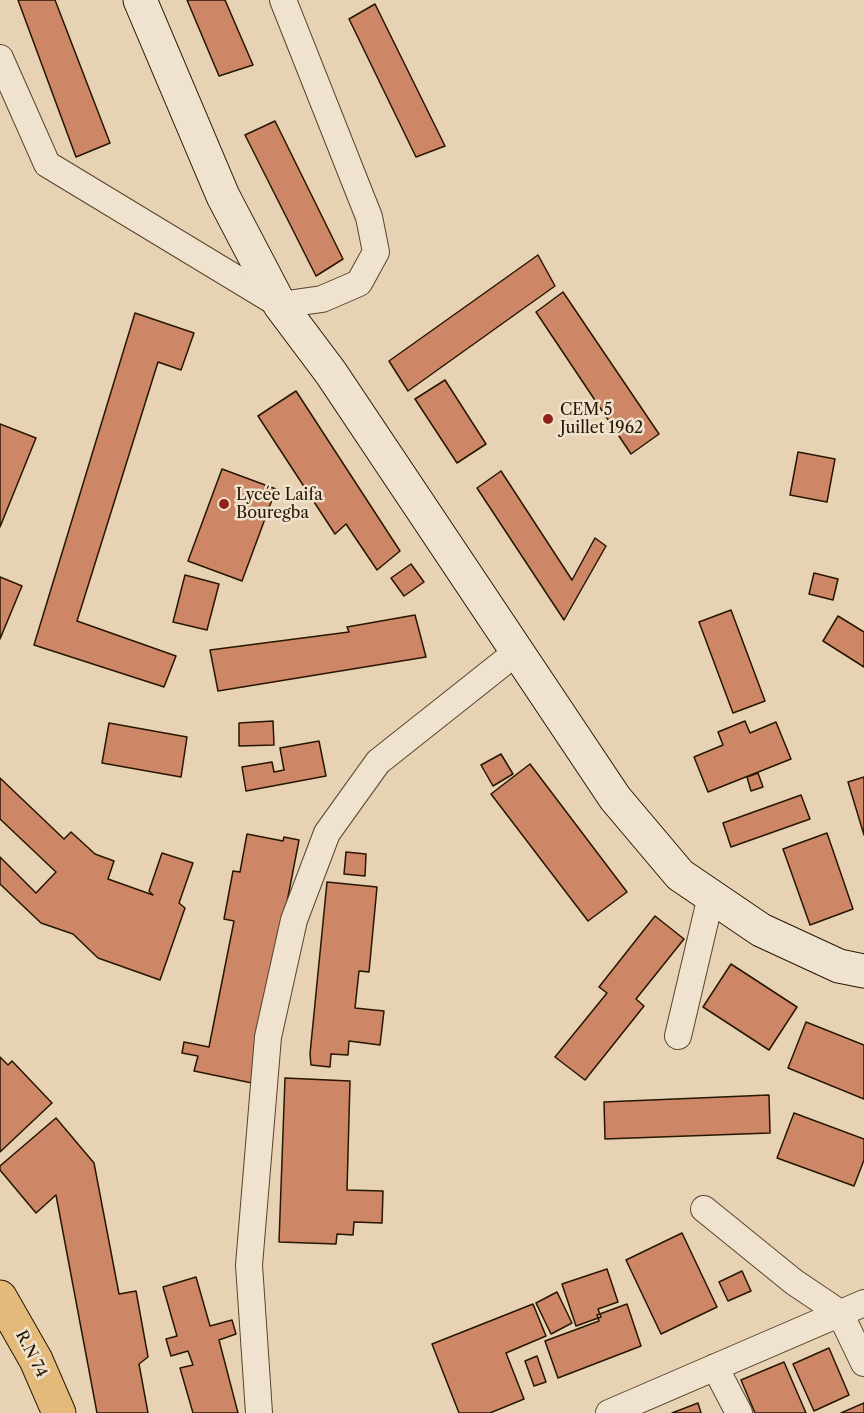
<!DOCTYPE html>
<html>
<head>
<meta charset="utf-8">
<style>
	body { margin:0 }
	canvas { display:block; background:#e7d3b3 }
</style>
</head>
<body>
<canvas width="864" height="1413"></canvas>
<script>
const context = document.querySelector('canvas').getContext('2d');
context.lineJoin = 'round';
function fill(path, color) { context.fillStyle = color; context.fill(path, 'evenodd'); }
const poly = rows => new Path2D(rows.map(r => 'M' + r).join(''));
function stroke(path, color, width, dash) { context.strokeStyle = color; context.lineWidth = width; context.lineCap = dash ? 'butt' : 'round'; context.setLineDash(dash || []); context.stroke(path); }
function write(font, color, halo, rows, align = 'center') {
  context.font = font + ' "Libre Caslon Text",serif'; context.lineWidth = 5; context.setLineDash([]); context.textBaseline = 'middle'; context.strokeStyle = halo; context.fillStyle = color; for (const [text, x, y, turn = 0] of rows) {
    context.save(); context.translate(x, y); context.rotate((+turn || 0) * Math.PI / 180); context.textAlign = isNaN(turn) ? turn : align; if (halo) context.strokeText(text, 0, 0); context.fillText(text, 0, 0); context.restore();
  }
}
const building = poly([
	[18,0,55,0,110,143,76,157,18,0],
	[187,0,225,0,253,65,219,76,187,0],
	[375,4,445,146,416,157,349,19,375,4],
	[275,121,343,259,316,276,245,135,275,121],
	[538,255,555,286,408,391,389,361,538,255],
	[563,292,659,434,631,454,536,312,563,292],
	[135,313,194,333,181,370,158,362,77,621,176,656,164,687,34,645,135,313],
	[445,380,486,444,457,463,415,399,445,380],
	[296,391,400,551,377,570,346,524,335,534,258,416,296,391],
	[0,424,36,438,0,527,0,424],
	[798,452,835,459,827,502,790,495,798,452],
	[222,469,276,489,242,581,188,561,222,469],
	[501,471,572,580,595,538,606,546,564,620,477,488,501,471],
	[411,564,424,582,404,596,391,578,411,564],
	[814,573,838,579,833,600,809,594,814,573],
	[185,575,219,584,207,630,173,622,185,575],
	[0,577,22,586,0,639,0,577],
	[731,610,765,701,733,713,699,622,731,610],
	[415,615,426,657,218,691,210,650,349,632,347,627,415,615],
	[838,616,864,632,864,667,823,641,838,616],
	[273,721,274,745,239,746,239,723,273,721],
	[745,721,750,733,776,722,791,759,708,792,694,757,723,745,718,732,745,721],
	[109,723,187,737,181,777,102,763,109,723],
	[319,741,326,776,246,791,242,767,272,762,274,772,284,770,280,748,319,741],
	[501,754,513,774,493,786,481,765,501,754],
	[530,764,627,892,588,921,491,794,530,764],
	[758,773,763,787,751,791,747,777,758,773],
	[864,777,864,835,848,782,864,777],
	[0,778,64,839,71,832,95,854,114,861,108,879,153,895,149,891,162,853,193,863,179,903,185,908,160,980,98,958,73,934,41,923,0,884,0,857,36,893,56,872,0,819,0,778],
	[801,795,810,819,731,847,723,823,801,795],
	[827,833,853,909,810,925,783,849,827,833],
	[247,834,283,841,284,837,299,840,252,1083,194,1071,198,1056,182,1053,184,1042,209,1047,234,921,224,919,233,871,240,872,247,834],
	[346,852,366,854,365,876,344,874,346,852],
	[327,882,377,887,369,972,359,971,355,1008,384,1011,380,1045,349,1041,348,1055,331,1054,330,1067,311,1065,310,1054,327,882],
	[655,916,684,939,636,999,644,1006,585,1080,555,1057,607,993,599,987,655,916],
	[731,964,797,1007,769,1050,703,1007,731,964],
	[806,1022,864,1045,864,1099,788,1068,806,1022],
	[0,1057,8,1065,12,1061,52,1103,0,1152,0,1057],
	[285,1078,350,1081,347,1190,383,1191,382,1223,354,1222,353,1235,337,1234,336,1244,279,1242,285,1078],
	[769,1095,770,1133,605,1139,604,1102,769,1095],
	[794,1113,864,1139,864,1160,854,1186,777,1158,794,1113],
	[56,1118,94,1163,119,1294,136,1291,148,1357,139,1364,148,1413,97,1413,56,1195,36,1213,0,1170,0,1166,56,1118],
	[682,1233,717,1307,661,1334,626,1260,682,1233],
	[607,1269,618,1302,598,1309,601,1317,576,1326,562,1284,607,1269],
	[742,1271,751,1291,728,1301,719,1282,742,1271],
	[196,1277,210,1326,232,1320,236,1334,219,1340,238,1413,193,1413,180,1368,193,1365,188,1351,171,1356,166,1339,177,1336,163,1287,196,1277],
	[557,1292,572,1323,551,1334,536,1303,557,1292],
	[533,1304,546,1336,506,1353,524,1399,490,1413,459,1413,432,1344,533,1304],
	[627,1304,641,1346,558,1378,545,1341,599,1321,597,1315,627,1304],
	[829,1348,849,1395,814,1411,793,1364,829,1348],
	[537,1356,546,1382,534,1386,525,1361,537,1356],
	[784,1362,806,1413,755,1413,741,1380,784,1362],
	[698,1403,701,1413,672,1413,698,1403],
	[864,1403,864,1413,841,1413,864,1403]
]);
const street = poly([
	[0,58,47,164,280,305,322,299,359,283,376,252,369,217,283,0],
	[678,1036,711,896],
	[704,1209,794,1282,840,1313,864,1363],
	[715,1367,739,1413],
	[259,1413,249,1265,268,1037,294,920,327,833,378,762,518,651],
	[609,1413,864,1303]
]);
const secondary = poly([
	[140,0,223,196,280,305,331,373,615,798,680,875,761,930,839,966,864,971]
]);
const primary = poly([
	[0,1297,36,1360,59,1413]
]);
const markers = [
	[548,419,6,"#8f2418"],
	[224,504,6,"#8f2418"]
];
const poiNames = [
	["CEM 5",560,410],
	["Juillet 1962",560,428],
	["Lycée Laifa",236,495],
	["Bouregba",236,513]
];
const streetNames = [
	["R.N 74",31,1354,63]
];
fill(building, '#cd8767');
stroke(building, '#271600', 1.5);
stroke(street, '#57452d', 28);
stroke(secondary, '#271600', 35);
stroke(primary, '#271600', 35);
stroke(street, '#efe2ce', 26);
stroke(secondary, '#efe2ce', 33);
stroke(primary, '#e4ba7a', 33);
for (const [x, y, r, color] of markers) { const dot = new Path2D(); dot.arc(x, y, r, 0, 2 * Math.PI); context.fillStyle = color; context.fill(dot); stroke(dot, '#efe2ce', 2); }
write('16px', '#271600', '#efe2ce', poiNames, 'left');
write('16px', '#271600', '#efe2ce', streetNames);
</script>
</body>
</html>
